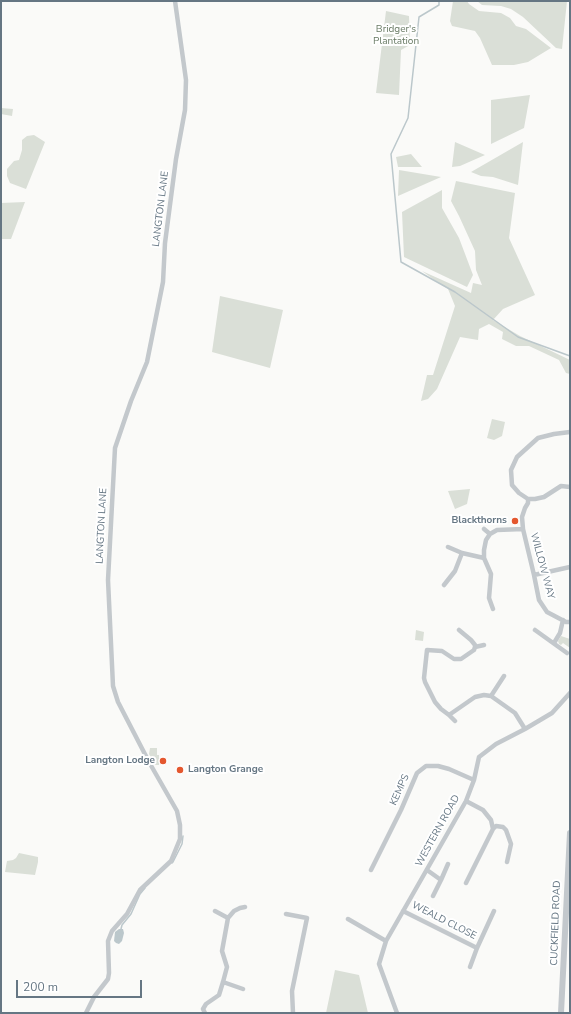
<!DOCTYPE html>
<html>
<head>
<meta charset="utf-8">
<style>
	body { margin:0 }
	#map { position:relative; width:571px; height:1014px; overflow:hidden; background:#fafaf8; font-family:"Nunito Sans",sans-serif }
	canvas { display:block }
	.frame { position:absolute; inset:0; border:2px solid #657683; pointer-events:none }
	.scale { position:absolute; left:16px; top:980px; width:126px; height:18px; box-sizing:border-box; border:2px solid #657683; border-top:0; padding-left:5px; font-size:12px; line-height:14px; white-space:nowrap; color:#657683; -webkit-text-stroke:3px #fff; paint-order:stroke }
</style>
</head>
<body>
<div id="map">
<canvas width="571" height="1014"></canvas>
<div class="frame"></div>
<div class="scale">200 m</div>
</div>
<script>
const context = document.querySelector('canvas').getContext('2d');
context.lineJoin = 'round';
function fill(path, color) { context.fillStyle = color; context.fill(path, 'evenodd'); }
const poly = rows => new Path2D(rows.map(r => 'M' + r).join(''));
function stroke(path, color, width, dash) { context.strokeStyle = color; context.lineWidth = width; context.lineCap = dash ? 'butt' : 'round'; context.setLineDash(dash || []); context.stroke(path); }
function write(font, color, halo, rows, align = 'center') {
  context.font = font + ' "Nunito Sans",sans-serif'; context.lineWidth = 4; context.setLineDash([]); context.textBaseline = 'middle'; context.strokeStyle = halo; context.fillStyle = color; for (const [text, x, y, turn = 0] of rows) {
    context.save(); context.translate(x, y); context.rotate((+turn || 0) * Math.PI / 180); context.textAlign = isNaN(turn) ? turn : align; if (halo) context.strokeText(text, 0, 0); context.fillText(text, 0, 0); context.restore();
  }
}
const green = poly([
	[453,1,467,1,469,4,479,11,501,13,510,18,516,26,526,29,551,48,528,62,514,65,492,65,480,38,475,31,452,26,450,21],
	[477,1,567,1,562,49,556,48,523,17,511,9,501,6,482,5],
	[386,11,409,16,410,45,401,50,399,95,376,93],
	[530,95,524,128,491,144,491,100],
	[1,108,13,109,12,116,1,114],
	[34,135,45,142,26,189,10,183,7,176,7,169,14,161,19,160,22,150,22,140,27,136],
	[455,142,485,155,460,166,452,167],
	[523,142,518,185,493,177,481,176,471,172],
	[411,154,422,167,398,167,396,157],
	[399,170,441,177,398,196],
	[456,181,515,193,509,238,535,295,503,309,493,320,520,336,570,360,570,374,566,373,559,360,529,346,516,346,502,339,503,332,489,324,479,329,478,340,460,337,437,389,428,399,421,401,427,375,433,375,455,306,448,289,433,279,422,271,471,293,473,283,482,285,476,270,475,251,459,216,451,201],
	[442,190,442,208,459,238,473,275,467,287,404,257,402,212],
	[25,202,11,239,1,239,1,203],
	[220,296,283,310,270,368,212,352],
	[492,419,505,422,502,436,494,440,487,438],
	[470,489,467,504,455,509,448,491],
	[416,630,424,632,423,641,415,640],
	[561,636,570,639,570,648,563,643,561,645,559,644,558,641],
	[150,748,157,748,157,755,159,755,159,765,155,765,149,754],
	[19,853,38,857,38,862,35,875,5,872,7,861,13,860,16,858],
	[335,970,359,975,368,1013,326,1013]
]);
const water = poly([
	[119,929,123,929,124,933,122,941,119,944,116,943,114,941,115,932]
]);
const stream = poly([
	[439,1,439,5,419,17,408,118,391,154,401,262,455,292,518,337,570,356],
	[172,863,173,862,182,844,183,836],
	[121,929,122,925,131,914,140,894,145,888]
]);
const minor = poly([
	[570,432,554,434,538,438,517,457,511,470,512,485,519,493,528,499,535,499,544,497,561,486,570,487],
	[528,499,528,503,525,508,522,517,523,529,534,575,539,600,547,612,566,622,570,622],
	[484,529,490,534],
	[448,547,462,553,484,558],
	[534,575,570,567],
	[444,585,455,571,462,553],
	[493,609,489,598,491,574,484,558,484,550,486,540,490,534,497,530,523,529],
	[459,630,471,640,475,645,475,647,474,650,461,659,454,659,442,651,427,650,424,678,425,682,435,702,441,709,449,715,475,697,484,695,491,696,515,713,525,729],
	[535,630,567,653],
	[554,643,560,633,563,620],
	[475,647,484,645],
	[491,696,504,676],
	[449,715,455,721],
	[493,829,496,826,503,827,506,830,511,844,507,862],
	[371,870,401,810,417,773,426,766,438,766,449,769,474,780],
	[427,870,441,880,433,896],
	[441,880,448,864],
	[466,883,493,829,491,820,483,810,466,801],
	[215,911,228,918],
	[403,911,477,948],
	[286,914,307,918,292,991,293,1013],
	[348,919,386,941],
	[470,967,477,948,494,911],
	[223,982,243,989],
	[86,1013,94,997,108,979,109,973,108,941,112,931,127,914,140,890,171,861,180,839,180,825,177,811,149,762,118,702,113,686,108,580,115,448,131,401,147,362,163,282,165,243,176,159,185,110,186,80,175,1],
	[205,1013,203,1009,206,1004,219,995,223,982,227,967,222,951,228,918,234,911,240,908,245,907],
	[397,1013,379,964,386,941,466,801,474,780,479,757,496,744,525,729,552,713,570,693]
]);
const tertiary = poly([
	[561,1013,570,833]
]);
const markers = [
	[515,521,4,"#e4572e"],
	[163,761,4,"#e4572e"],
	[180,770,4,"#e4572e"]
];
const parkNames = [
	["Bridger's",396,30],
	["Plantation",396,42]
];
const streetNames = [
	["LANGTON LANE",161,209,-83],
	["LANGTON LANE",102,526,-87],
	["WILLOW WAY",542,566,75],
	["KEMPS",400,790,-66],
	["WESTERN ROAD",438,831,-61],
	["WEALD CLOSE",444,921,27],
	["CUCKFIELD ROAD",556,923,-88]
];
const poiNames = [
	["Blackthorns",507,521],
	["Langton Lodge",155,761],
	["Langton Grange",188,770,"left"]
];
fill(green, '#dadfd7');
fill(water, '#bbc7cb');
stroke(stream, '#bbc7cb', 1.5);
stroke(minor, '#c3c8cc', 4.5);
stroke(tertiary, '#c3c8cc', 6);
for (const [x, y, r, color] of markers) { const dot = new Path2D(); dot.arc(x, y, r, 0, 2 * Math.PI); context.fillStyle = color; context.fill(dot); stroke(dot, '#fff', 1.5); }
write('10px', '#687a64', '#fff', parkNames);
write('10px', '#657683', '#fff', streetNames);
write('bold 10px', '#657683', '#fff', poiNames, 'right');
</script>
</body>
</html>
